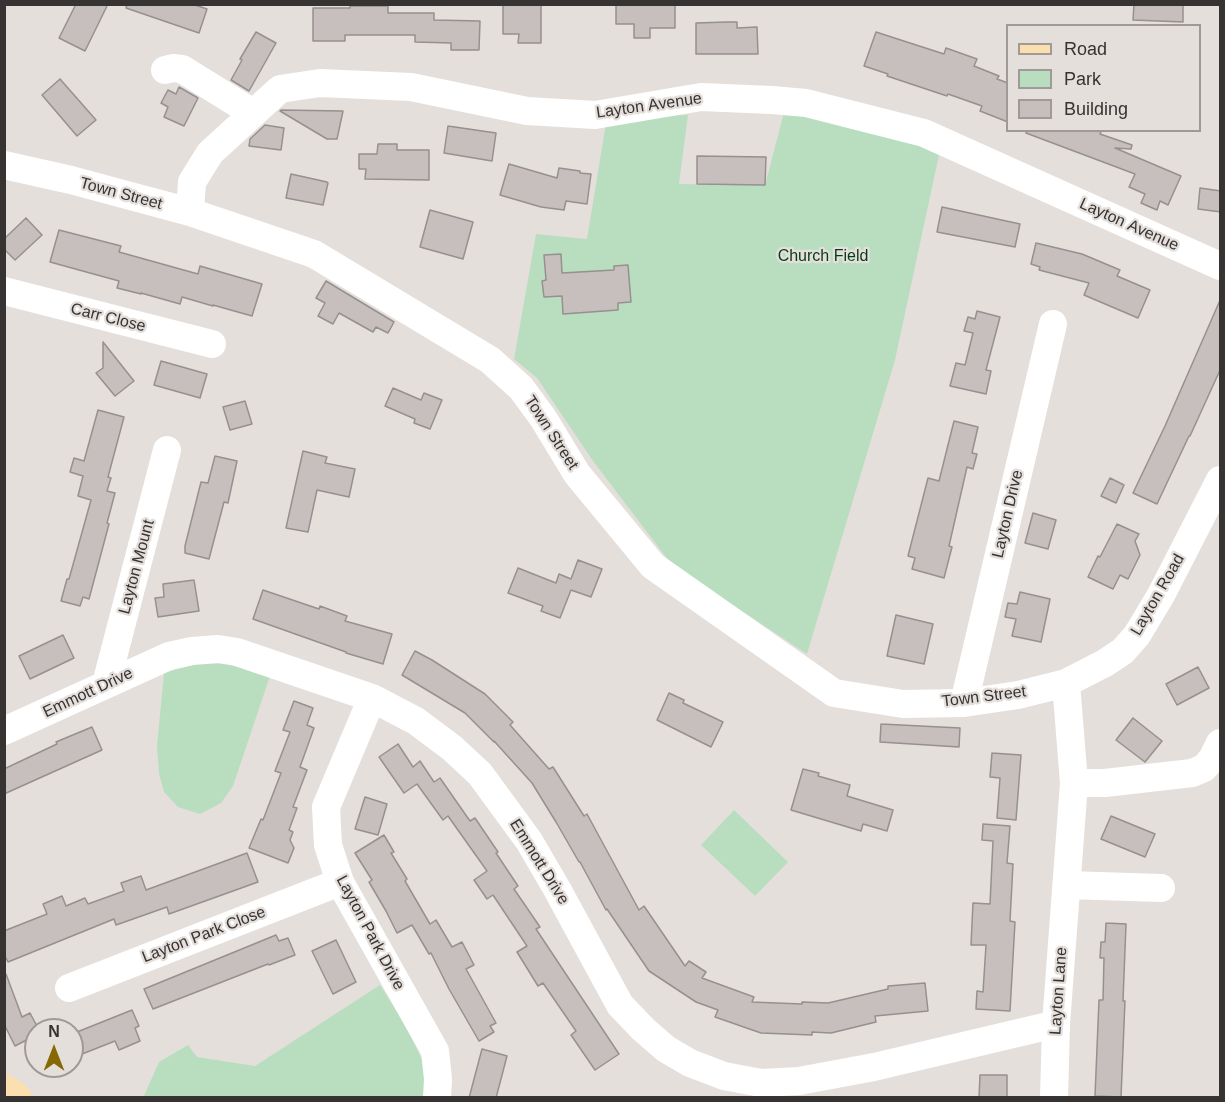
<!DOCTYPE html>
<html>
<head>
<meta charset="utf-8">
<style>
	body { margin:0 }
	#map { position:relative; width:1225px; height:1102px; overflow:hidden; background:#e5dfdc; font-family:Arial,sans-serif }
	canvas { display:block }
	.frame { position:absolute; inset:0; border:6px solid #363332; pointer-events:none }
	.legend { position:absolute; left:1006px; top:24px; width:195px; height:108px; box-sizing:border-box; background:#e5dfdc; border:2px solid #9f9a98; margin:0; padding:8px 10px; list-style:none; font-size:18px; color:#363332 }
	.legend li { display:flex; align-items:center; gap:12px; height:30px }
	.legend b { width:30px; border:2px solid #9f9a98 }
	.north { position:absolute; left:24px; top:1018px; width:60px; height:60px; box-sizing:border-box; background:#e5dfdc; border:2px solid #9f9a98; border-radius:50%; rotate:0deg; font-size:16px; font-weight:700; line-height:24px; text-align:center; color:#363332 }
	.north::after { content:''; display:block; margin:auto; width:21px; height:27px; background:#876904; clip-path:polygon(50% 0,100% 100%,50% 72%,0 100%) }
</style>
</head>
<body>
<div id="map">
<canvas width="1225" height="1102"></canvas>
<div class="frame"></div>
<ul class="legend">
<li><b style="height:8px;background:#fbdfaf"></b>Road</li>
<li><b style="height:16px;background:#b9debf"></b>Park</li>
<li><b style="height:16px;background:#c6bfbd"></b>Building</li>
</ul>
<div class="north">N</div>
</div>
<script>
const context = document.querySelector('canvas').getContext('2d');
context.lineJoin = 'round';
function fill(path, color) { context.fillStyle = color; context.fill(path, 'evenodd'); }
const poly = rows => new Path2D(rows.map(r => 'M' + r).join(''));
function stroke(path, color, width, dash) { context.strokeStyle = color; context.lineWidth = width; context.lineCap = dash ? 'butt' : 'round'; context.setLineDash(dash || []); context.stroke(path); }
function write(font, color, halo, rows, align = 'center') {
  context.font = font + ' Arial,sans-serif'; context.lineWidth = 4.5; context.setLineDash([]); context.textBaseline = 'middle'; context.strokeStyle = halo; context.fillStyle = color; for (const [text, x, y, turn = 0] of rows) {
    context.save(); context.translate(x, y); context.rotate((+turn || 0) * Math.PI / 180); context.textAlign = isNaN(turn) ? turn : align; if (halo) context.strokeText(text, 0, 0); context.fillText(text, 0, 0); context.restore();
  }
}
const green = poly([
	[787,101,942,141,895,360,807,654,672,565,593,461,537,378,514,359,536,234,587,239,607,117,688,115,679,184,765,185],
	[224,663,270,676,233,786,221,803,200,814,178,807,164,792,159,774,157,746,164,673,196,664],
	[734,810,788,862,755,896,701,845],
	[380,985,406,1026,426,1068,428,1098,143,1098,159,1062,188,1045,197,1057,255,1066]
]);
const building = poly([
	[76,4,108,4,85,51,59,38,76,4],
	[127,4,195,5,207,9,199,33,126,8,127,4],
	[503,4,541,4,541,43,518,43,519,34,503,34,503,4],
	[616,4,675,4,675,28,650,28,650,38,634,38,634,24,616,24,616,4],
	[1134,4,1183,4,1183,22,1133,20,1134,4],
	[350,6,388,6,388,13,434,13,434,20,480,21,479,50,451,50,451,43,415,42,415,35,345,35,345,41,313,41,313,8,350,8,350,6],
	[727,22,737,22,737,28,757,27,758,54,696,54,696,23,727,22],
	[256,32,276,43,249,91,231,80,242,60,240,59,256,32],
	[876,32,944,54,946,48,977,59,974,66,999,76,997,79,1008,83,1008,122,980,111,982,106,948,94,947,96,887,76,888,74,864,66,876,32],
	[60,79,96,120,77,136,42,95,60,79],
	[179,87,198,98,184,126,164,117,168,107,161,103,168,90,176,94,179,87],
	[281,110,343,111,337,139,327,139,280,111,281,110],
	[265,125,284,128,281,150,249,146,250,139,265,125],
	[448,126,496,133,492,161,444,153,448,126],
	[1027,130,1102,130,1100,134,1132,145,1131,149,1115,148,1181,176,1168,205,1160,201,1157,210,1141,203,1145,194,1129,187,1135,174,1026,133,1027,130],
	[378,144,397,144,397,150,429,150,429,180,365,179,366,169,359,169,359,154,377,154,378,144],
	[697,156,766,157,765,185,697,184,697,156],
	[509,164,557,178,559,168,580,171,580,173,591,174,587,204,566,201,564,210,541,207,500,195,509,164],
	[291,174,327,182,328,183,323,205,286,198,291,174],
	[1200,188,1221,191,1221,212,1198,209,1200,188],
	[942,207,1020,224,1015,247,937,232,942,207],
	[430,210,473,222,463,259,420,247,430,210],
	[26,218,42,235,15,260,4,249,4,239,26,218],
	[59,230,121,246,119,252,198,274,200,266,262,284,252,316,213,305,213,306,182,297,180,304,141,293,141,294,117,288,119,281,50,262,59,230],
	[1036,243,1082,254,1120,270,1117,276,1150,290,1138,318,1084,295,1089,283,1039,270,1040,267,1031,264,1036,243],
	[561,254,562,273,614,270,614,266,628,265,631,302,618,303,618,310,563,314,562,296,544,297,542,281,546,280,544,255,561,254],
	[326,281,394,322,388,333,376,327,373,332,339,313,333,324,318,316,325,303,316,298,326,281],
	[1221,298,1221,368,1190,436,1189,436,1157,504,1133,493,1165,426,1221,298],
	[977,311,1000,317,986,370,991,371,986,394,950,386,956,363,965,365,973,333,964,331,968,317,975,319,977,311],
	[103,342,134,381,115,396,96,373,103,368,103,342],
	[161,361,207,374,200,398,154,385,161,361],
	[393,388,421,400,424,393,442,400,430,429,414,423,415,419,385,406,393,388],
	[245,401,252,424,230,430,223,407,245,401],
	[98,410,124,417,108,477,111,478,107,491,115,493,107,523,109,524,89,599,83,597,80,606,61,601,67,579,69,579,91,500,78,496,83,476,70,472,74,458,84,461,98,410],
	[954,421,978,427,972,453,977,454,973,469,967,467,949,546,952,547,944,578,912,569,915,558,908,556,928,478,939,481,954,421],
	[303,451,327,457,325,463,355,469,349,497,317,490,308,532,286,528,303,451],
	[215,456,237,461,228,503,224,502,209,559,185,553,185,546,201,482,208,483,215,456],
	[1110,478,1124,485,1116,503,1101,496,1110,478],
	[1033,513,1056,520,1048,549,1025,543,1033,513],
	[1117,524,1139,534,1135,541,1140,555,1128,579,1120,575,1113,589,1088,577,1098,556,1100,557,1117,524],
	[578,560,602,569,591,597,571,590,560,618,541,611,543,606,508,593,518,568,556,583,559,574,571,579,578,560],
	[194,580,199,611,158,617,155,598,164,597,163,584,194,580],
	[263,590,319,609,320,606,347,616,345,621,392,634,383,664,346,653,346,652,253,619,263,590],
	[1020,592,1050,599,1041,642,1012,636,1016,619,1005,617,1008,603,1017,604,1020,592],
	[896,615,933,624,924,664,887,656,896,615],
	[63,635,74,658,30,679,19,656,63,635],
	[415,651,432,660,485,694,513,722,510,725,549,769,553,767,584,816,587,814,639,910,644,906,685,966,689,961,706,972,702,978,754,997,752,1002,802,1004,802,1002,828,1003,888,989,888,986,925,983,928,1011,875,1016,876,1022,831,1033,812,1032,812,1035,761,1033,715,1017,718,1010,696,1002,649,971,607,909,606,910,580,862,579,862,556,822,532,783,494,741,494,742,465,713,402,675,415,651],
	[1198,667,1209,688,1177,705,1166,684,1198,667],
	[669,693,684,700,683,703,723,722,711,747,657,720,669,693],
	[294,701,313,708,307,725,314,728,300,767,307,770,293,807,297,808,289,830,293,832,290,840,294,848,288,863,249,848,261,819,263,820,281,773,275,771,290,732,283,730,294,701],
	[1133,718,1162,741,1145,762,1116,740,1133,718],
	[881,724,960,728,959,747,880,742,881,724],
	[92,727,102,750,4,794,4,769,57,744,56,742,92,727],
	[398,744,413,767,420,761,434,782,440,778,470,821,475,818,498,852,496,853,518,886,514,889,540,927,536,929,619,1054,595,1070,571,1035,576,1031,543,983,538,986,517,952,527,946,493,895,487,899,474,880,487,871,448,816,443,820,417,784,404,793,379,757,398,744],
	[992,753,1021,755,1016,820,997,818,1000,778,990,777,992,753],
	[803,769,819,773,818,776,850,785,847,796,893,810,887,831,863,824,861,831,791,810,803,769],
	[365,797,387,804,378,835,355,829,365,797],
	[1111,816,1155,834,1145,857,1101,839,1111,816],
	[983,824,1010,826,1007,863,1013,864,1010,921,1015,922,1010,1011,976,1009,977,991,983,992,986,945,971,945,973,903,990,904,993,841,982,840,983,824],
	[384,835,394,852,391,853,407,879,405,881,430,924,436,920,452,947,462,942,474,965,466,969,496,1023,490,1026,494,1032,479,1041,449,989,431,953,429,954,412,925,397,933,386,911,369,882,372,880,355,853,384,835],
	[247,853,258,882,169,914,167,907,116,925,114,919,8,962,4,954,4,931,47,914,43,904,62,896,66,906,85,898,88,904,124,891,121,883,141,876,146,890,247,853],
	[1106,923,1126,924,1123,1001,1125,1001,1121,1097,1095,1096,1099,1000,1103,1000,1104,958,1100,958,1101,942,1105,942,1106,923],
	[276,935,279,941,288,938,295,955,269,965,268,964,153,1009,144,989,276,935],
	[336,940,356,982,333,994,312,951,336,940],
	[4,974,6,974,22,1017,30,1013,39,1030,36,1030,36,1035,15,1046,4,1024,4,974],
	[132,1010,139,1026,135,1028,140,1041,119,1050,115,1041,72,1058,72,1034,132,1010],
	[482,1049,507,1056,496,1098,469,1098,482,1049],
	[980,1075,1007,1075,1007,1098,979,1098,980,1075]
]);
const minor = poly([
	[165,70,173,68,182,69,253,113],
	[4,165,71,180,190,212,314,254,490,360,521,388,543,418,577,474,653,566,834,693,903,704,964,703,1018,695,1066,683,1105,663,1123,651,1137,635,1161,595,1220,480],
	[190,212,192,182,210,153,280,89,320,83,411,87,527,111,595,115,701,97,772,100,806,103,924,133,1220,266],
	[4,291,212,344],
	[106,684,167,450],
	[372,698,326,807,328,845,340,882,435,1051,438,1079,437,1098],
	[964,703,1053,324],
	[4,731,169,656,192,651,218,649,237,652,372,698,416,721,452,748,480,774,529,841,557,889,620,1005,643,1029,666,1049,690,1063,724,1076,761,1083,799,1081,874,1067,1056,1024],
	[1074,783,1105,783,1192,773,1204,768,1212,759,1220,743],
	[1067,885,1161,888],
	[69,988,340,882],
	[1054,1098,1056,1024,1074,783,1066,683]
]);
const major = poly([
	[4,1091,15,1098]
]);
const streetNames = [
	["Layton Avenue",649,106,-8],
	["Town Street",121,194,15],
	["Layton Avenue",1129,225,24],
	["Carr Close",108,318,14],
	["Town Street",551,433,57],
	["Layton Drive",1008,514,-77],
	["Layton Mount",137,567,-75],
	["Layton Road",1158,595,-60],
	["Emmott Drive",88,693,-25],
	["Town Street",984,697,-7],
	["Emmott Drive",539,862,58],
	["Layton Park Drive",370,933,62],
	["Layton Park Close",204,935,-21],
	["Layton Lane",1059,991,-86]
];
const parkNames = [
	["Church Field",823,257]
];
fill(green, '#b9debf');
fill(building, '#c6bfbd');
stroke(building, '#96908e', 1.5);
stroke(minor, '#fff', 28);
stroke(major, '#fbdfaf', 33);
write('16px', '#363332', '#e5dfdc', streetNames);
write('16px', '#013c18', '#e5dfdc', parkNames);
</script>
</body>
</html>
